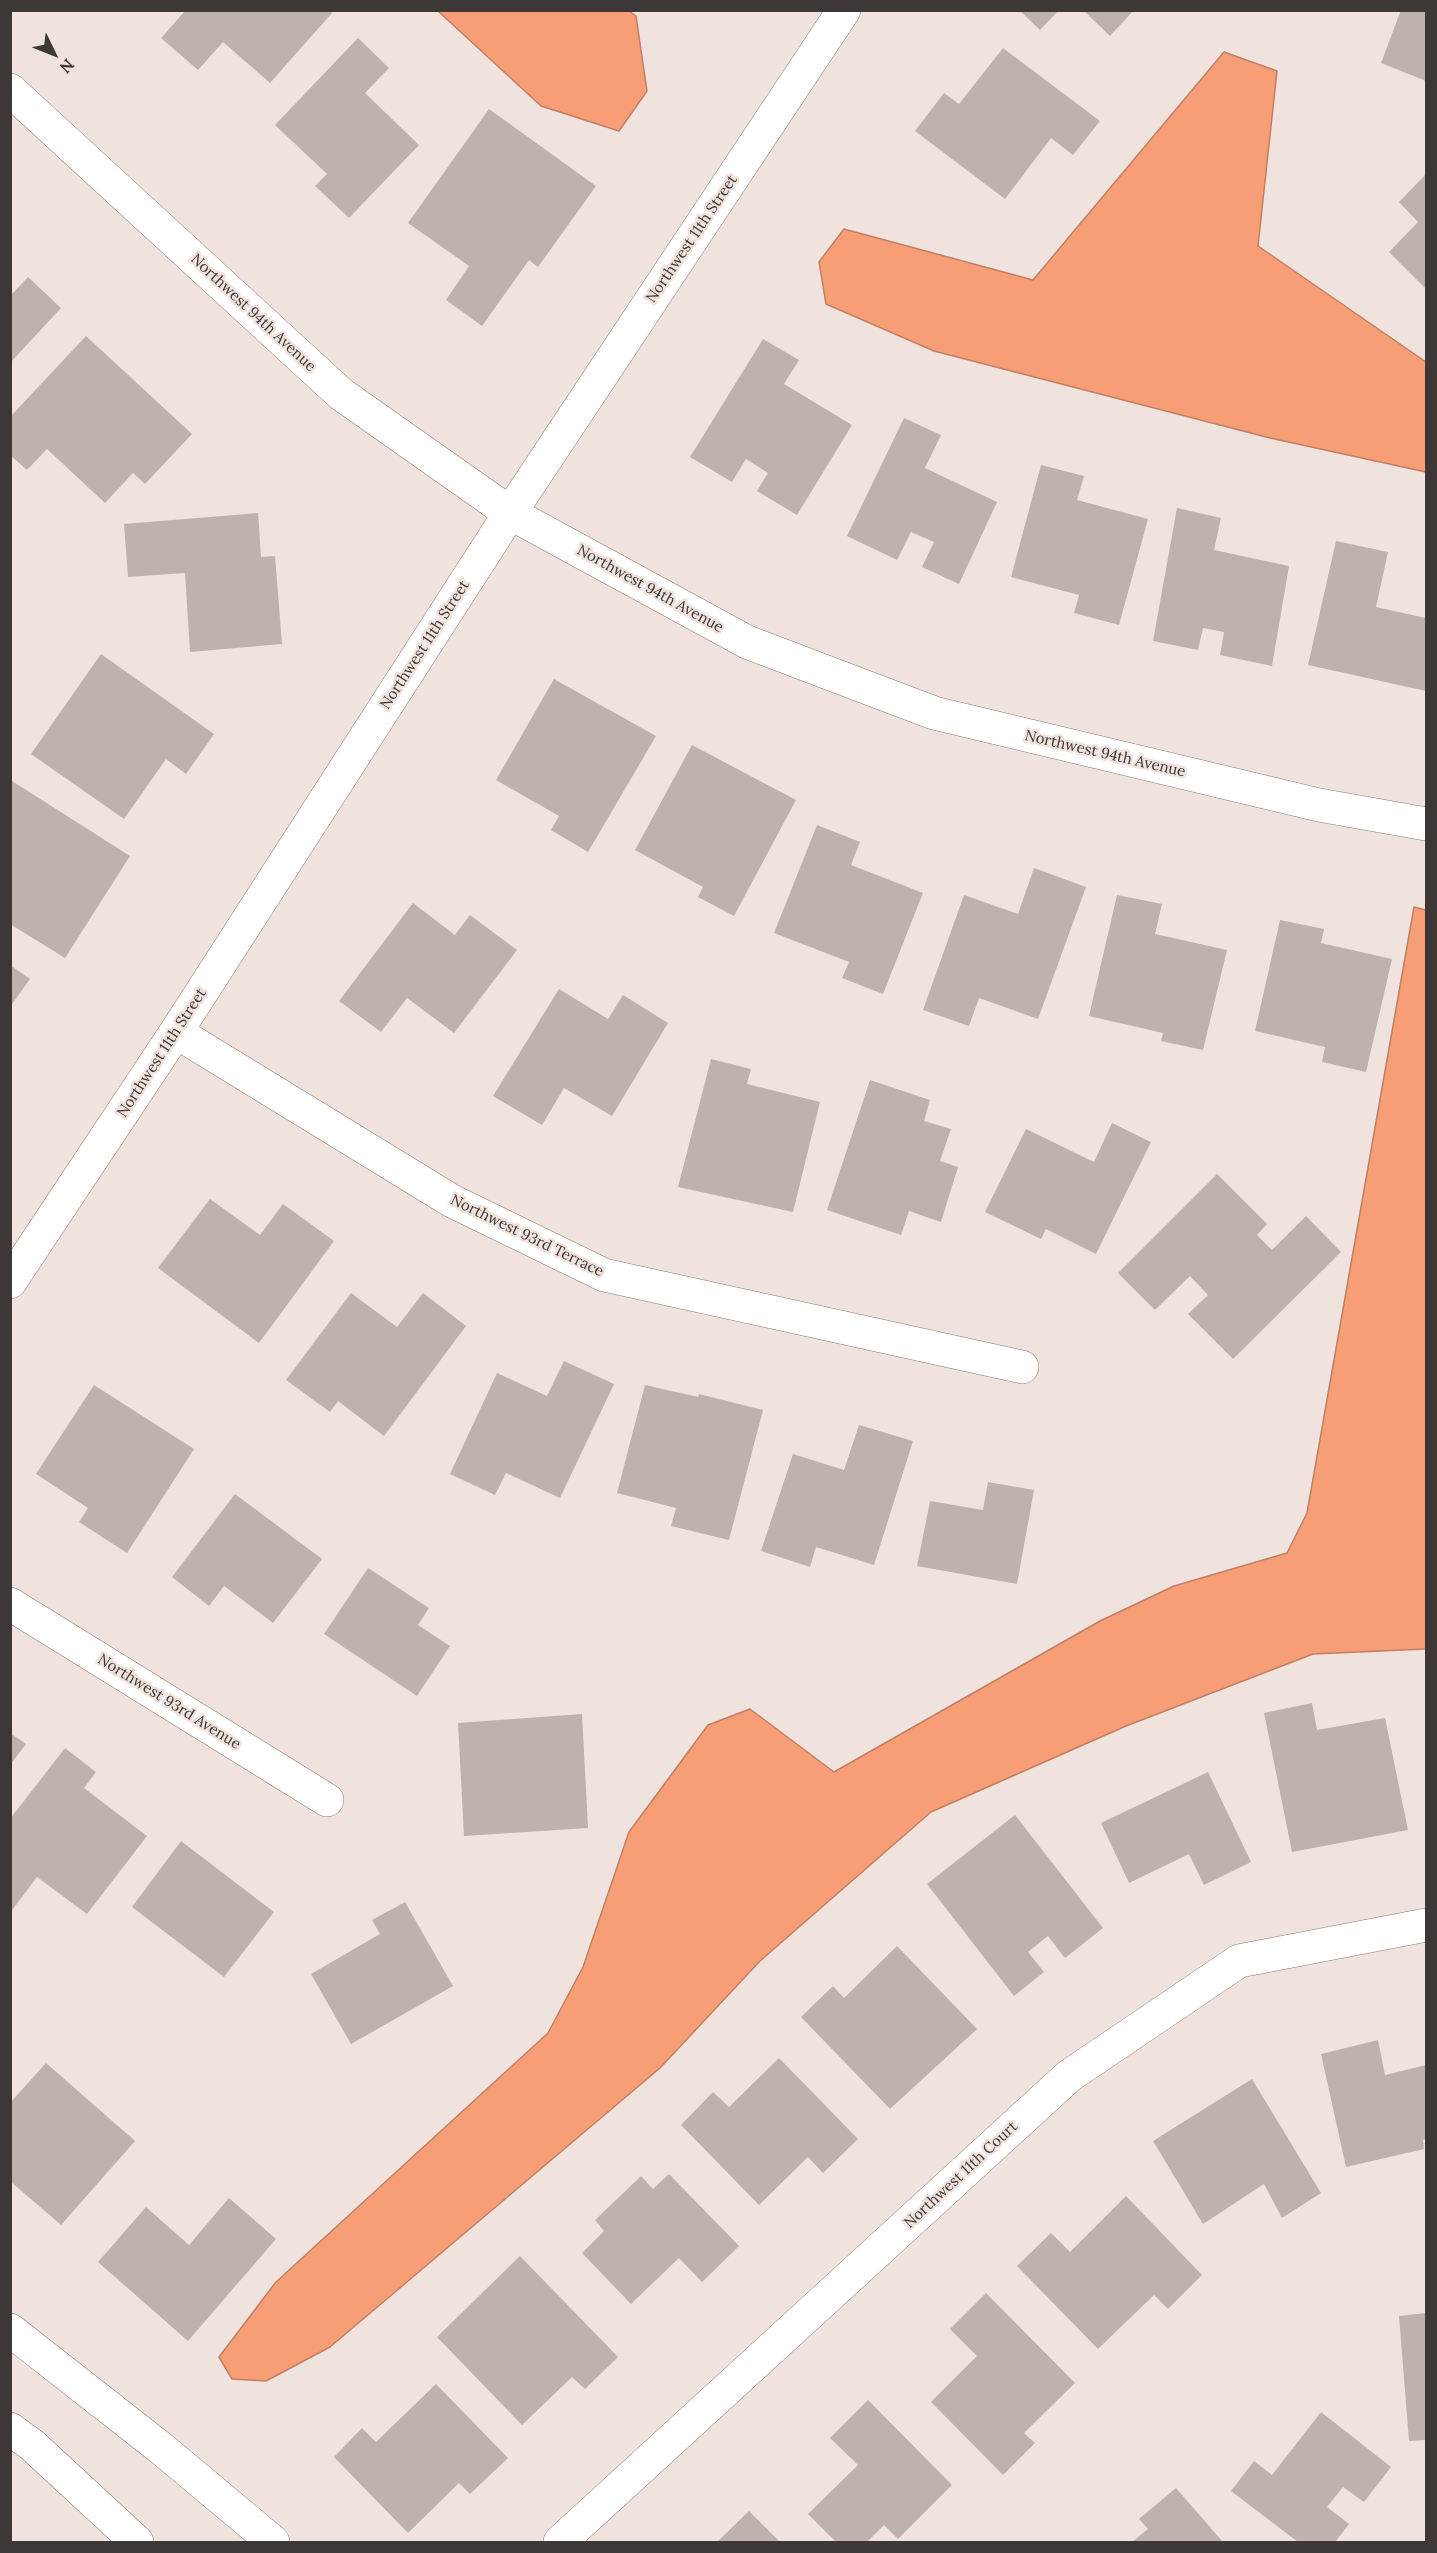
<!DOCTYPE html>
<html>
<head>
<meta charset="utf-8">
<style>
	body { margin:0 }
	#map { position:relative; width:1437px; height:2553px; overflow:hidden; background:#f0e3de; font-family:Lora,serif }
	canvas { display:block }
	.frame { position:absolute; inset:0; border:12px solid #3d3836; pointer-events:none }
	.north { position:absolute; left:24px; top:24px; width:60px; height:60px; -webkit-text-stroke:4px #f0e3de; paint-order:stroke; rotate:133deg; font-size:16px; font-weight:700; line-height:24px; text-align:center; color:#3d3836 }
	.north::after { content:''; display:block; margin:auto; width:21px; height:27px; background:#3d3836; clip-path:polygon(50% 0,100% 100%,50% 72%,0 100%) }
</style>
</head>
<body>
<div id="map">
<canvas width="1437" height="2553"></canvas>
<div class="frame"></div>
<div class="north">N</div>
</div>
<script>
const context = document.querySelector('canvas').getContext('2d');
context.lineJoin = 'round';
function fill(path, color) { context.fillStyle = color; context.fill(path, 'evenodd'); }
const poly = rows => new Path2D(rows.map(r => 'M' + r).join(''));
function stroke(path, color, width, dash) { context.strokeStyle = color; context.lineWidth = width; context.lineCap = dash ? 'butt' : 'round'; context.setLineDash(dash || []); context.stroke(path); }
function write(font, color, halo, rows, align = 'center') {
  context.font = font + ' Lora,serif'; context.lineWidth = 5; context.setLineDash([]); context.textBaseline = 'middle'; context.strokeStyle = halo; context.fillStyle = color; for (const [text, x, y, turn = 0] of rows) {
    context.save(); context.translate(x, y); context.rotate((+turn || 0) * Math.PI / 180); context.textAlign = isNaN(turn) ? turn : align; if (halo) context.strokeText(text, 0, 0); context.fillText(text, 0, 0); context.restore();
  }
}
const water = poly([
	[438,11,629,11,636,16,647,91,619,131,541,106,438,11],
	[1224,52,1277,71,1258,246,1426,362,1426,472,1270,438,934,351,826,304,819,262,844,229,1033,280,1224,52],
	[1414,907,1426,910,1426,1649,1313,1654,1126,1726,931,1812,760,1961,660,2068,330,2347,266,2381,232,2379,219,2357,276,2282,548,2033,583,1967,629,1832,708,1725,750,1709,834,1772,1100,1621,1174,1586,1287,1553,1307,1513,1414,907]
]);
const building = poly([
	[186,10,330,10,332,13,270,83,223,42,198,70,161,38],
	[1019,10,1059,10,1040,30],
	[1083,10,1134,10,1110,36],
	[1401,10,1426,10,1426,81,1381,63],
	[358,38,389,68,365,93,419,145,349,218,315,186,327,174,275,125],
	[1003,48,1100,121,1073,155,1051,138,1005,199,915,131,944,93,959,104],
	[489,109,596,186,538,267,529,260,482,326,446,300,469,266,408,223],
	[1426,174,1426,289,1389,252,1418,222,1399,202],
	[28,277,61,308,10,363,10,293,12,294],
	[86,336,192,434,145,484,133,473,105,503,47,449,27,470,10,455,10,417],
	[763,339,799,360,784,384,852,425,797,515,757,491,768,473,746,459,732,482,690,457],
	[904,418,941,435,925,468,997,502,959,584,922,567,934,542,911,532,897,560,847,536],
	[1041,465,1084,476,1077,500,1148,519,1119,625,1074,613,1079,595,1011,577],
	[1177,508,1221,518,1214,550,1289,566,1272,666,1220,655,1224,632,1203,628,1198,650,1153,641],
	[258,513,261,557,275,556,282,644,190,652,185,573,128,577,124,524],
	[1336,541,1388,552,1376,607,1426,618,1426,691,1308,665],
	[101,654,214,734,186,774,166,759,124,819,31,754],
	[554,679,656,736,588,852,551,830,559,816,496,780],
	[692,745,796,800,734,916,698,897,703,887,635,850],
	[12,781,130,856,65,958,10,924],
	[817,825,860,842,851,865,923,893,883,994,842,978,849,962,774,933],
	[1034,868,1086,887,1038,1019,979,998,969,1026,923,1010,964,895,1018,914],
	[1117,895,1162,904,1155,934,1227,950,1203,1050,1161,1041,1163,1033,1089,1016],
	[413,903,455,935,470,915,517,950,454,1033,407,998,381,1032,339,1001],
	[1280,920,1324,929,1321,943,1392,959,1366,1072,1322,1062,1325,1047,1255,1031],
	[10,965,30,979,10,1007],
	[559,989,608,1019,623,995,668,1023,612,1116,564,1088,542,1125,493,1096],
	[711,1059,751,1069,747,1084,820,1102,793,1212,678,1187],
	[870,1080,930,1100,924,1121,951,1129,940,1161,958,1167,941,1222,909,1211,901,1235,827,1210],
	[1112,1123,1151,1142,1096,1254,1046,1229,1041,1239,985,1212,1026,1129,1094,1162],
	[1217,1174,1267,1224,1257,1235,1272,1250,1306,1216,1341,1252,1233,1359,1188,1314,1208,1295,1190,1276,1155,1310,1118,1273],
	[210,1199,260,1235,283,1204,334,1241,259,1343,158,1268],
	[351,1293,397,1327,423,1293,466,1326,384,1436,338,1401,330,1412,286,1380],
	[564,1361,614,1384,560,1498,506,1473,495,1495,450,1474,497,1373,547,1396],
	[94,1385,194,1449,127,1553,79,1522,88,1508,36,1474],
	[645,1385,698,1397,699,1394,763,1410,729,1540,671,1526,676,1508,617,1493],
	[859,1425,913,1441,874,1565,816,1547,810,1567,761,1551,793,1454,844,1470],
	[988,1482,1034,1490,1017,1584,917,1566,930,1501,983,1510],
	[235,1494,322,1559,273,1623,224,1586,209,1606,172,1577],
	[368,1568,429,1608,418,1625,450,1646,417,1696,324,1634],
	[1312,1703,1317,1730,1385,1718,1408,1830,1292,1852,1264,1713],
	[582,1714,588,1828,464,1836,458,1723],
	[10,1733,26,1744,10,1765],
	[65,1748,96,1772,84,1788,147,1836,87,1914,37,1877,10,1913,10,1819],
	[1208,1772,1251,1862,1204,1885,1189,1854,1129,1883,1101,1823],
	[1015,1815,1103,1928,1065,1958,1048,1936,1028,1952,1044,1972,1014,1996,927,1884],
	[181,1841,274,1912,224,1977,132,1907],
	[405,1902,453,1986,351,2044,311,1974,380,1934,372,1920],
	[897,1946,977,2029,890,2109,801,2017,833,1986,844,1998],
	[1378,2040,1385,2075,1426,2065,1426,2139,1423,2140,1424,2149,1346,2167,1321,2054],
	[779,2058,858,2139,823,2173,808,2157,759,2205,681,2125,713,2092,729,2107],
	[46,2063,135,2141,61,2225,10,2181,10,2103],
	[1252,2079,1321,2193,1282,2218,1264,2184,1203,2224,1153,2141],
	[669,2174,739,2246,702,2282,679,2258,631,2304,582,2253,604,2231,595,2220,641,2176,653,2189],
	[1126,2196,1202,2275,1168,2309,1154,2295,1098,2349,1017,2266,1051,2233,1070,2252],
	[229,2198,276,2239,188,2341,98,2262,146,2207,189,2245],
	[520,2256,618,2357,585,2389,572,2377,522,2425,437,2337],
	[986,2293,1075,2383,1024,2433,1035,2443,1003,2475,931,2402,977,2356,950,2329],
	[1426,2313,1426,2440,1409,2441,1399,2316],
	[436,2384,508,2458,470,2494,459,2483,408,2533,334,2457,362,2428,376,2442],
	[868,2400,952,2485,898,2539,884,2525,867,2542,836,2542,808,2514,858,2465,830,2438],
	[1321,2412,1391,2467,1364,2502,1343,2487,1327,2507,1349,2524,1335,2542,1298,2542,1231,2491,1254,2461,1272,2475],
	[1176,2488,1223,2542,1132,2542,1148,2529,1139,2519],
	[749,2511,780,2542,717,2542]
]);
const minor = poly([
	[10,90,341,394,510,513,747,642,934,713,1319,805,1426,824],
	[176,1032,452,1201,604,1275,1022,1367],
	[10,1282,176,1032,510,513,844,10],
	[10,1604,327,1800],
	[10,2330,162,2449,273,2542],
	[560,2542,1069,2076,1239,1961,1426,1925]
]);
const major = poly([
	[10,2429,32,2445,137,2542]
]);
const streetNames = [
	["Northwest 11th Street",692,239,-56],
	["Northwest 94th Avenue",253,313,43],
	["Northwest 94th Avenue",650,589,29],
	["Northwest 11th Street",425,645,-57],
	["Northwest 94th Avenue",1105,754,13],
	["Northwest 11th Street",162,1053,-57],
	["Northwest 93rd Terrace",527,1236,26],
	["Northwest 93rd Avenue",169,1702,32],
	["Northwest 11th Court",961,2175,-43]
];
fill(water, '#f89e76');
stroke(water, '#c07f63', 1.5);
fill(building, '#beb2ad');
stroke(minor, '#867b76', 34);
stroke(major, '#867b76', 34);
stroke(minor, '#fff', 33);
stroke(major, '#fff', 33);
write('15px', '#3d3836', '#f0e3de', streetNames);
</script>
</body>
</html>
